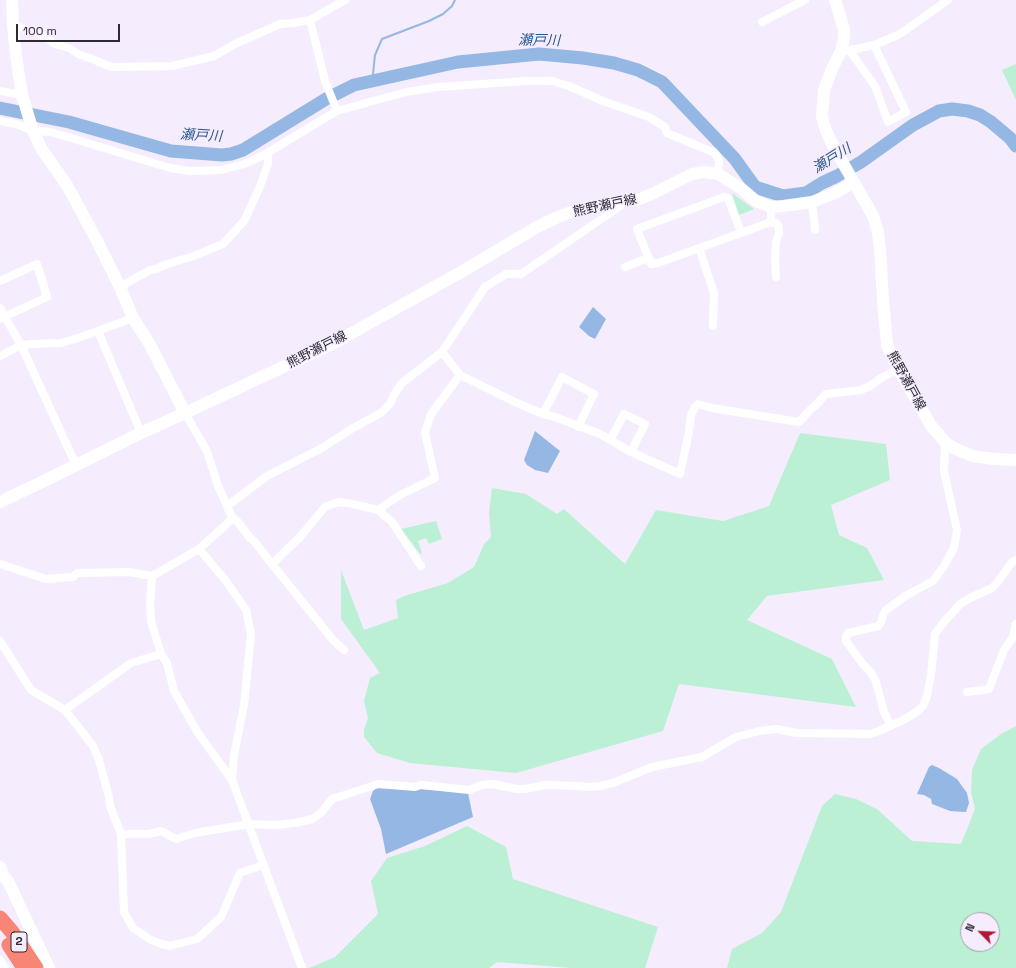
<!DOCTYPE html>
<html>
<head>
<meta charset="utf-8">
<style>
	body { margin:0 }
	#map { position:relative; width:1016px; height:968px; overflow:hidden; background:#f5edfd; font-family:"Space Grotesk",sans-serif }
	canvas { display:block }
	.north { position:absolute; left:960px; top:912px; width:40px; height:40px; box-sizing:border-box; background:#f5edfd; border:1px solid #a59fac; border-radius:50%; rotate:294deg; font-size:11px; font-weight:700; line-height:16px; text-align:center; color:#2e2932 }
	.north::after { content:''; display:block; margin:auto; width:14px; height:18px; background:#ad1834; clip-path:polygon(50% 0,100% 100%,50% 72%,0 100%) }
	.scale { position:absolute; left:16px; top:24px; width:104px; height:18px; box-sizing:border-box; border:2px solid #2e2932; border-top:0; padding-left:5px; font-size:12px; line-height:14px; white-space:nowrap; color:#2e2932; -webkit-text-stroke:3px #f5edfd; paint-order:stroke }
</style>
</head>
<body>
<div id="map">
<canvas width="1016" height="968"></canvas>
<div class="north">N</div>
<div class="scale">100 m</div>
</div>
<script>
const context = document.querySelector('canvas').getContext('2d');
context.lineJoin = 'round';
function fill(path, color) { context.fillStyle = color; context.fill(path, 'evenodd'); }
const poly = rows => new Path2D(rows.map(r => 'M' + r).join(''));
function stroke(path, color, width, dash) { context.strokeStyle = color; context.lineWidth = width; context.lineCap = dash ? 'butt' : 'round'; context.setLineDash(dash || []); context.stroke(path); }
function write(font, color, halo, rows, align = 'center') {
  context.font = font + ' "Space Grotesk","Noto Sans JP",sans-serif'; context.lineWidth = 3; context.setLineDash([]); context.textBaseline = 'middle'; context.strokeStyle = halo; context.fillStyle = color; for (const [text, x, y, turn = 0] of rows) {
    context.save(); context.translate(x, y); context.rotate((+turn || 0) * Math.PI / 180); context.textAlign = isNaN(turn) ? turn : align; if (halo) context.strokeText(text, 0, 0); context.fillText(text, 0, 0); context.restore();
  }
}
const green = poly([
	[1016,64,1016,100,1002,70],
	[732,193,754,209,739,215],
	[800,433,886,444,890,480,831,505,839,535,867,548,884,580,767,596,747,620,832,659,856,707,679,684,663,731,516,773,410,763,377,753,364,737,364,730,368,718,364,701,370,678,380,673,341,619,341,570,364,630,398,618,396,600,404,596,448,583,474,567,484,544,491,537,489,513,492,488,526,494,557,514,564,509,625,564,656,510,723,521,769,506],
	[436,521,442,539,429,544,426,538,418,541,422,553,420,554,401,529],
	[1016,726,1016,968,727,968,732,949,762,933,781,912,822,806,835,794,856,799,877,809,912,841,961,844,975,809,971,792,972,770,981,749,1001,734],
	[968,920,992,920,992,944,968,944],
	[467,826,506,847,513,879,658,927,645,968,572,968,497,962,489,968,309,968,335,957,378,914,371,881,387,858,425,846]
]);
const water = poly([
	[593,307,606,319,595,339,589,336,579,327],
	[535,431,560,451,548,473,535,470,527,465,524,460],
	[932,765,939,768,957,779,967,793,969,803,966,812,950,811,932,804,931,799,924,795,917,794,929,767],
	[377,788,421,789,468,793,473,817,386,854,381,829,370,799,373,791]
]);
const stream = poly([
	[380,79,373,74,375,55,382,39,429,21,443,14,452,6,455,0]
]);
const river = poly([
	[0,108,69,122,171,151,222,155,231,154,243,150,326,99,354,85,458,62,539,54,583,58,614,63,638,70,662,82,735,159,755,187,783,196,806,193,822,183,837,176,861,162,913,125,939,111,952,109,968,111,980,115,991,122,1010,138,1016,146]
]);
const street = poly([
	[310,20,325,81,337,111],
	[762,22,805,0],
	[13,25,40,34,55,44,69,48,80,55,90,58,111,67,172,66,214,56,237,43,280,24,293,23,310,20,345,0],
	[846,51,874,45,900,34,948,0],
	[850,51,875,86,888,122,906,112,874,45],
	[0,91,22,95],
	[0,121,17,124,33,131,51,132,170,168,190,171,221,170,244,164,264,155,320,121,337,111,406,92,438,87,526,81,552,81,569,86,603,101,649,117,665,127,667,133,715,153,719,161,718,174],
	[812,202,815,230],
	[771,222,776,223,779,227,779,233,776,242,775,258,776,277],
	[741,232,728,198,724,197,637,229,651,264,658,263,771,222,771,207],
	[699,248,714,293,713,326],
	[625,267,648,258],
	[0,281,37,264,47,297,0,319],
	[120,287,150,270,156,269,167,264,194,256,223,244,244,221,251,206,259,189,268,164,268,153],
	[0,308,21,345,76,465],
	[98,331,141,433],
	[442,352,460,375,517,403,543,414,555,417,600,434,631,452,680,474,689,432,691,415,695,407,698,404,712,408,799,422,811,409,815,406,826,394,861,390,870,386,881,378,898,369],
	[0,356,21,345,32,344,61,343,81,337,133,318],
	[543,414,562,377,594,394,578,427],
	[610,440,624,414,645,424,631,452],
	[227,506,267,476,322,448,353,428,381,413,390,404,395,393,402,383,442,352,485,287,506,274,521,274,619,207,623,201],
	[232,517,238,522,250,538,254,541,272,564,300,537,325,507,339,502,353,504,378,510],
	[199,549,226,581,246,610,251,634,244,705,234,755,232,780,302,968],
	[0,564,46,579,73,577,77,573,129,572,152,576,166,568,199,549,231,520,232,517,218,486,207,451,185,413],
	[272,564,325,630,333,640,344,650],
	[421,566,392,522,378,510,400,495,435,478,425,433,427,426,431,414,460,375],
	[152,576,150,604,151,621,161,654,167,663,174,691,198,733,232,780],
	[0,641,31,690,65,710,93,746,99,760,109,797,110,806,121,834,124,912,133,928,151,940,162,944,170,946,197,939,221,917,240,873,263,865],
	[967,692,983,690,989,689,1004,650,1013,637,1015,627,1016,624],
	[65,710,131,663,161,654],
	[891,726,884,712,876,682,872,674,862,663,846,641,846,636,848,633,878,626,881,622,883,615,886,610,907,595,933,581,944,566,954,548,957,530,944,471,945,445,946,443],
	[121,834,149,834,161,831,176,839,195,833,249,824,277,825,295,823,312,819,321,813,332,799,357,791,378,784,415,787,421,785,469,790,482,785,493,784,517,789,525,789,546,785,578,786,589,787,601,786,613,783,652,767,702,757,736,737,759,731,777,729,796,733,870,734,879,731,905,719,918,711,923,706,927,696,931,675,935,634,943,623,960,604,970,598,992,588,997,583,1012,562,1016,560],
	[0,960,5,968]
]);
const secondary = poly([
	[12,0,13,25,16,56,22,95,33,131,41,148,68,187,97,241,120,287,133,318,149,343,185,413],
	[835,0,844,30,844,39,841,51,832,69,824,90,822,116,824,125,831,142,873,216,878,232,880,250,883,300,887,345,898,369,932,427,946,443,954,448,972,456,994,459,1016,460],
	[0,502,44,481,141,433,185,413,332,344,463,271,537,227,558,217,580,209,623,201,637,200,652,194,692,174,704,172,718,174,742,189,756,201,771,207,783,206,812,202,835,193,854,182],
	[0,867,4,877,8,881,49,968]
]);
const highway = poly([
	[0,918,12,932,36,968],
	[9,945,24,968]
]);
const shields = [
	[19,942,16]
];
const shieldNames = [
	["2",19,942]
];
const streetNames = [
	["熊野瀬戸線",605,206,-12],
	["熊野瀬戸線",317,350,-27],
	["熊野瀬戸線",906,381,61]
];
const waterNames = [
	["瀬戸川",539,41,1],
	["瀬戸川",201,136,3],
	["瀬戸川",832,159,-32]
];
fill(green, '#bbf0d5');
fill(water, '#95b7e3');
stroke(stream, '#95b7e3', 2);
stroke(river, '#95b7e3', 13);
stroke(street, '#fff', 8);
stroke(secondary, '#fff', 12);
stroke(highway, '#f78677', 15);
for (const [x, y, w] of shields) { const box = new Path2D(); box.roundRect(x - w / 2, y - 10, w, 20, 3); context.fillStyle = '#f5edfd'; context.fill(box); stroke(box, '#2e2932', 1); }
write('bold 12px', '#2e2932', null, shieldNames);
write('13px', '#2e2932', '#f5edfd', streetNames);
write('italic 14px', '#2b578f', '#f5edfd', waterNames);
</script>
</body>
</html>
